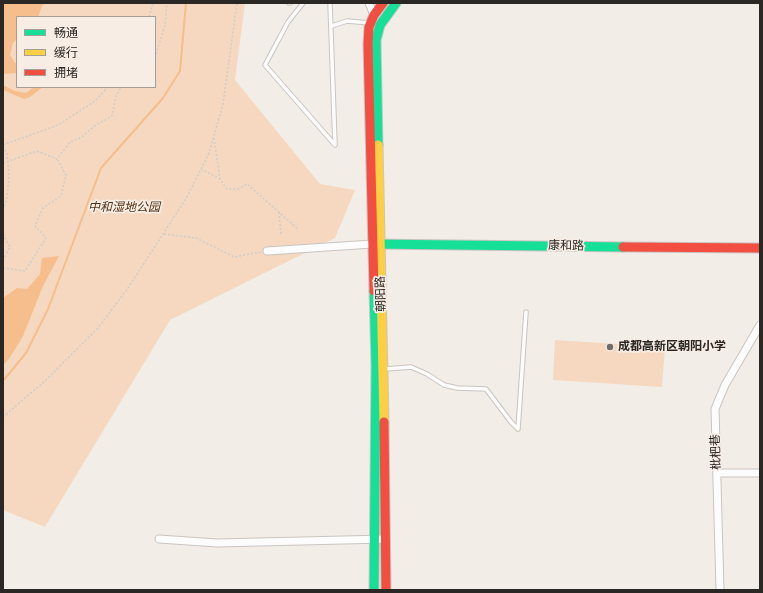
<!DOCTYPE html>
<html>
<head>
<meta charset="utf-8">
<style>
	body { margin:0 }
	#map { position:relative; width:763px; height:593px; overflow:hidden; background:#f3ede8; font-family:"Noto Serif","Noto Sans SC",serif }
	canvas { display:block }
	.frame { position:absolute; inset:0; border:4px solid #2b2724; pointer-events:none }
	.legend { position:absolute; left:16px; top:16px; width:140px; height:72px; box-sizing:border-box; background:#f7ede4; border:1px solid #a59e97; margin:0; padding:5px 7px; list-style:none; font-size:12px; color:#2b2724 }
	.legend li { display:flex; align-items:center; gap:8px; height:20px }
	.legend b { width:20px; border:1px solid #a59e97 }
</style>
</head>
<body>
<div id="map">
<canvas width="763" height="593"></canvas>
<div class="frame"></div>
<ul class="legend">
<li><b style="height:5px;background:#16e098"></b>畅通</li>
<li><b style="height:5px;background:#ffcf43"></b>缓行</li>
<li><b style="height:5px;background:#f24e42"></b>拥堵</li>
</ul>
</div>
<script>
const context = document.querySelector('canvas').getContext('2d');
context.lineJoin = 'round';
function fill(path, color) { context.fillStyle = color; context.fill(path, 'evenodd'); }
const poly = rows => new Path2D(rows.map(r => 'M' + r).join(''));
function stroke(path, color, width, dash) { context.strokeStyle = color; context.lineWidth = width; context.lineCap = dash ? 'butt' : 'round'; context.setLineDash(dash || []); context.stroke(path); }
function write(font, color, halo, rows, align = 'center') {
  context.font = font + ' "Noto Serif","Noto Sans SC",serif'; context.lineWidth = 3.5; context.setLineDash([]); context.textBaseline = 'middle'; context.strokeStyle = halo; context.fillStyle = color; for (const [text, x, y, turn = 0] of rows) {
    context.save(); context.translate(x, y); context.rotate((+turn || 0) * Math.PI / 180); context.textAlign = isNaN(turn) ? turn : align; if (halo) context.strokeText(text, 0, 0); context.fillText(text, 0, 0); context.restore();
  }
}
const green = poly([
	[3,3,245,3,235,80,320,184,355,190,335,238,170,320,45,527,3,510],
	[17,17,155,17,155,87,17,87],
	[555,340,665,347,662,387,553,380]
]);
const water = poly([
	[3,3,45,3,42,6,38,17,17,17,17,39,13,43,10,55,15,63,17,63,17,73,3,74],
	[3,85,15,91,26,93,34,87,43,87,30,97,24,99,3,90],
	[59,256,43,286,23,336,9,359,3,365,3,298,17,288,27,289,40,274,42,258]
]);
const stream = poly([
	[3,381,26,353,48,309,101,168,163,98,180,71,186,3]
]);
const path = poly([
	[149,17,153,3],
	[155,58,165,25,167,3],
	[214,138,220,179,227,189,238,189,247,184,299,230],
	[3,145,58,125,95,101,108,87],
	[3,146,7,154,9,176,7,197,3,211],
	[3,163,37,151,57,159,70,142,82,137,93,127,112,116,116,96,121,87],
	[201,169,220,179],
	[279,212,281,235],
	[3,234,10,247,3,261],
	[164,234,196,238,234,257,261,252],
	[3,268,25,271,46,238,35,226,43,208,61,196,66,175,57,159],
	[3,417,46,380,98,328,128,288,187,197,209,153,223,104,237,3]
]);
const lane = poly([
	[289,3,290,3],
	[303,3,288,22,265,65,335,145,330,3],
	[332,26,347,21,370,23],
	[385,369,411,367,427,374,444,385,457,388,486,389,511,422,518,429,526,312]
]);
const street = poly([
	[369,3,374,15],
	[267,251,372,244],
	[717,473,760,473],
	[159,539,217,543,386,539],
	[720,590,715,409,725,385,760,325]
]);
const fast = poly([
	[378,145,376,40,380,25,396,3],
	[374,244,623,247],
	[374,590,376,365,374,291]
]);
const slow = poly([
	[378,145,384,422]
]);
const jam = poly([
	[623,247,760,248],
	[374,291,368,44,369,27,374,15,383,3],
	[384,422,386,590]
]);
const markers = [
	[610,347,4,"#716c69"]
];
const parkNames = [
	["中和湿地公园",124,208]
];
const streetNames = [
	["康和路",566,246,1],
	["朝阳路",381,294,-92],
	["枇杷巷",716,452,-92]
];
const poiNames = [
	["成都高新区朝阳小学",618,347]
];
fill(green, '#f5d8bf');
fill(water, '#f6be8c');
stroke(stream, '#f6be8c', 2);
stroke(lane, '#c9c5c1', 5.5);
stroke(street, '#c9c5c1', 9);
stroke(fast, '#c9c5c1', 11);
stroke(slow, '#c9c5c1', 11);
stroke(jam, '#c9c5c1', 11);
stroke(path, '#cecdcb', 1.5, [2, 2]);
stroke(lane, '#fdfcfc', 3.5);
stroke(street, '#fdfcfc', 7);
stroke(fast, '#16e098', 9);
stroke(slow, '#ffcf43', 9);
stroke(jam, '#f24e42', 9);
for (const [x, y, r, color] of markers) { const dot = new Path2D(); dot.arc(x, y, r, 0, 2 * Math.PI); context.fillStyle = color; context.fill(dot); stroke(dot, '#f7ede4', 1.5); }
write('italic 12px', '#503114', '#f7ede4', parkNames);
write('12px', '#2b2724', '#f7ede4', streetNames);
write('bold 12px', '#2b2724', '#f7ede4', poiNames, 'left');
</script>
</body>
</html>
